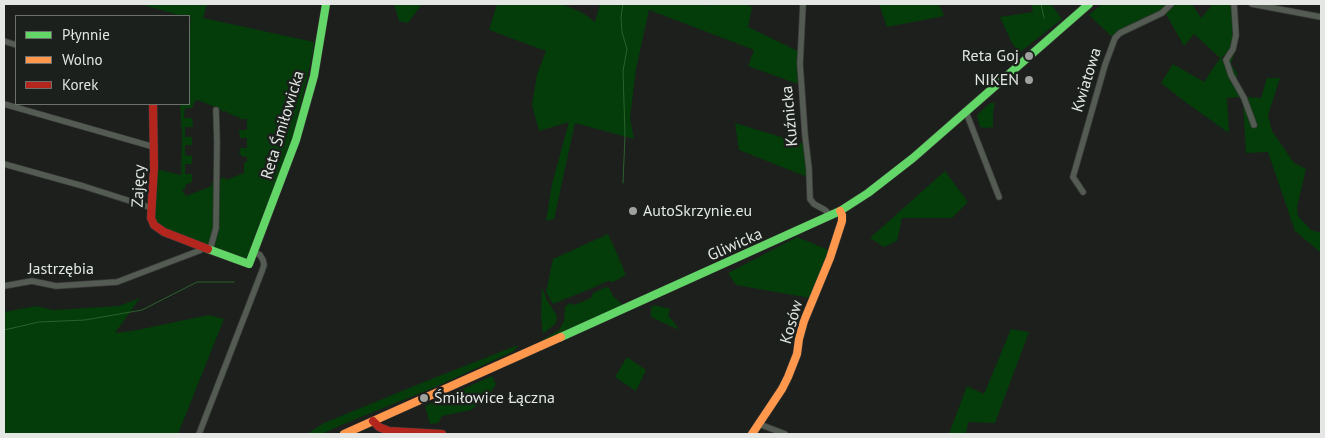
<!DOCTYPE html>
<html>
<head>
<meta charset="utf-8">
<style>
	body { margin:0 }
	#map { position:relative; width:1325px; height:438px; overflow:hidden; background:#1d1f1d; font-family:"PT Sans",sans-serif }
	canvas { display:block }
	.frame { position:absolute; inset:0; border:5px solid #e4e7e4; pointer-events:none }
	.legend { position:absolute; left:15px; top:15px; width:175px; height:90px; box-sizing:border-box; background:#1c201c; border:1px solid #6c706c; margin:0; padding:6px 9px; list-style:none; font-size:15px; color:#e4e7e4 }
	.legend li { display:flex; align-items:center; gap:10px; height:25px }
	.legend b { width:25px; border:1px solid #6c706c }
</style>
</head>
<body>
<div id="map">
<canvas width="1325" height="438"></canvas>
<div class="frame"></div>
<ul class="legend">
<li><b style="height:6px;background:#63d668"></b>Płynnie</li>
<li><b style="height:6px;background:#ff974d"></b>Wolno</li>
<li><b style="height:6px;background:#b3261e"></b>Korek</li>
</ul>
</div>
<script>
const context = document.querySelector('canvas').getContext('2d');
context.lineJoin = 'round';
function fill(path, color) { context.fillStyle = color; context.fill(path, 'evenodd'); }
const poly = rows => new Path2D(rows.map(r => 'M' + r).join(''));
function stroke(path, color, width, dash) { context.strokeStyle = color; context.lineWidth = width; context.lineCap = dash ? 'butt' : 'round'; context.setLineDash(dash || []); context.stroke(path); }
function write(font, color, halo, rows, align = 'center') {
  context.font = font + ' "PT Sans",sans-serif'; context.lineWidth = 5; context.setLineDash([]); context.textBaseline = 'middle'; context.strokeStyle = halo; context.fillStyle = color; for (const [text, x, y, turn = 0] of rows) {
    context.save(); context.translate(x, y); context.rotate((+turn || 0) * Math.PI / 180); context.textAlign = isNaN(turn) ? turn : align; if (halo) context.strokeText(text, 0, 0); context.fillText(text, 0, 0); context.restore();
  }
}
const green = poly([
	[140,4,207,4,203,18,314,42,313,52,294,135,246,260,216,250,213,247,219,180,224,177,226,180,244,173,244,162,247,162,247,157,241,156,241,154,239,154,240,148,247,148,247,138,240,138,239,130,247,130,247,119,239,119,239,117,234,116,225,111,222,112,222,110,198,100,195,101,192,108,185,108,184,118,192,118,193,125,193,127,185,127,185,137,192,137,192,145,185,145,185,155,192,156,192,164,185,164,185,174,192,174,192,181,194,185,192,182,185,185,186,188,182,190,186,196,212,186,211,182,214,184,214,227,209,245,207,246,159,227,154,215,156,169,181,175,182,134,180,104,189,104,189,34,191,19,189,18,189,16,182,16],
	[394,4,422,4,408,23,399,21],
	[497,4,562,4,583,13,595,22,600,4,701,4,706,6,708,4,744,4,752,7,748,27,798,51,797,64,798,84,748,66,754,50,649,10,636,69,630,118,634,139,575,123,554,219,546,221,552,184,569,122,539,131,532,105,537,74,546,51,489,30],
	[879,4,939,4,944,16,887,27],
	[1031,4,1051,4,1062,19,1019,53,1011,41,1000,17,1033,12],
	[1102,4,1192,4,1201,18,1213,4,1231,4,1233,19,1233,43,1227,53,1221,58,1225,62,1233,54,1234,54,1231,64,1237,73,1237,83,1235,86,1240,97,1227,98,1229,133,1188,104,1161,83,1173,64,1204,82,1220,58,1194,34,1184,46,1163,9,1111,36,1089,15],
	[1267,78,1280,78,1268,115,1272,131,1294,163,1306,169,1297,207,1298,216,1311,230,1321,233,1321,253,1295,231,1268,152,1246,153,1243,103,1245,97,1261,98],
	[990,103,995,103,993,112,993,127,986,128,980,127,977,115],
	[735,123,804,144,807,177,739,150],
	[945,171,968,202,952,218,902,218,897,241,884,247,870,238],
	[608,234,615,249,626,275,613,282,608,281,590,289,553,304,546,292,553,259],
	[797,237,831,251,810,298,736,285,728,273],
	[542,287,547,300,557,316,556,323,543,334,541,318],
	[606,287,609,288,613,296,622,304,622,306,540,342,539,342,559,330,564,321,565,307,567,305,570,303,574,305,591,298,593,293],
	[140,298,115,333,132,331,209,315,224,319,178,434,4,434,4,312,36,306,53,310,119,306],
	[654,305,670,309,668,316,674,322,679,330,651,317,651,307],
	[1011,329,1029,332,995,423,968,422,966,434,949,434,967,386,984,394],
	[518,345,514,351,433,388,339,426,322,434,307,434,324,423,424,382],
	[627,357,646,370,636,391,615,377],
	[492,376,496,384,488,397,471,410,442,416,438,423,430,424,425,406]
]);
const stream = poly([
	[623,4,621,17,622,32,627,49,623,71,625,135,623,183],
	[1041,4,1044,18],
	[4,330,39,322,85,320,142,310,197,282,234,282]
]);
const street = poly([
	[803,4,800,64,805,135,809,169,810,199,814,204,825,210,831,216],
	[1234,4,1236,35,1233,49,1226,60,1231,75,1244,98,1254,125],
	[1252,4,1321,17],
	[4,41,16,45],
	[4,104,154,147],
	[966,112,999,197],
	[4,164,83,186,152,208],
	[1083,192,1073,177,1105,65,1115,38,1120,33,1162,13,1171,4],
	[210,250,216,228,217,142,216,110],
	[4,286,32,281,56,286,117,282,201,250,202,247],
	[759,424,785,434],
	[199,434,262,271,264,265,263,260,260,255,254,252]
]);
const fast = poly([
	[208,249,249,264,296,140,314,76,326,4],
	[561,337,840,211,868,193,913,158,1089,4]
]);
const slow = poly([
	[344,434,561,337],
	[752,434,782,389,788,377,797,354,799,339,804,321,830,258,842,221,842,215,840,211]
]);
const jam = poly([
	[153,104,154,166,151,218,154,225,164,232,208,249],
	[373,421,379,427,389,431,442,434]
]);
const markers = [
	[1029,56,5,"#9ea19e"],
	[1029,80,5,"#9ea19e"],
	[633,211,5,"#9ea19e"],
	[424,398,5,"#9ea19e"]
];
const poiNames = [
	["Reta Goj",1019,56],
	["NIKEN",1019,80],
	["AutoSkrzynie.eu",643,211,"left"],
	["Śmiłowice Łączna",434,398,"left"]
];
const streetNames = [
	["Kwiatowa",1087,80,-73],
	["Kuźnicka",790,116,-95],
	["Reta Śmiłowicka",283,125,-73],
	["Zajęcy",139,186,-87],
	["Gliwicka",735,245,-24],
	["Jastrzębia",61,269],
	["Kosów",792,322,-74]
];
fill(green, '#043c0a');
stroke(stream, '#2b612d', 1);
stroke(street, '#393b39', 7);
stroke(fast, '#393b39', 9);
stroke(slow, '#393b39', 9);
stroke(jam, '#393b39', 9);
stroke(street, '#535b53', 5.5);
stroke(fast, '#63d668', 8);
stroke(slow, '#ff974d', 8);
stroke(jam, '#b3261e', 8);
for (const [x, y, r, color] of markers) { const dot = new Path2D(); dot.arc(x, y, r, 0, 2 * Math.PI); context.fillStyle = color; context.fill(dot); stroke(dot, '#1c201c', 2); }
write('16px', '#e4e7e4', '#1c201c', poiNames, 'right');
write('16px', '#e4e7e4', '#1c201c', streetNames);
</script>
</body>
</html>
